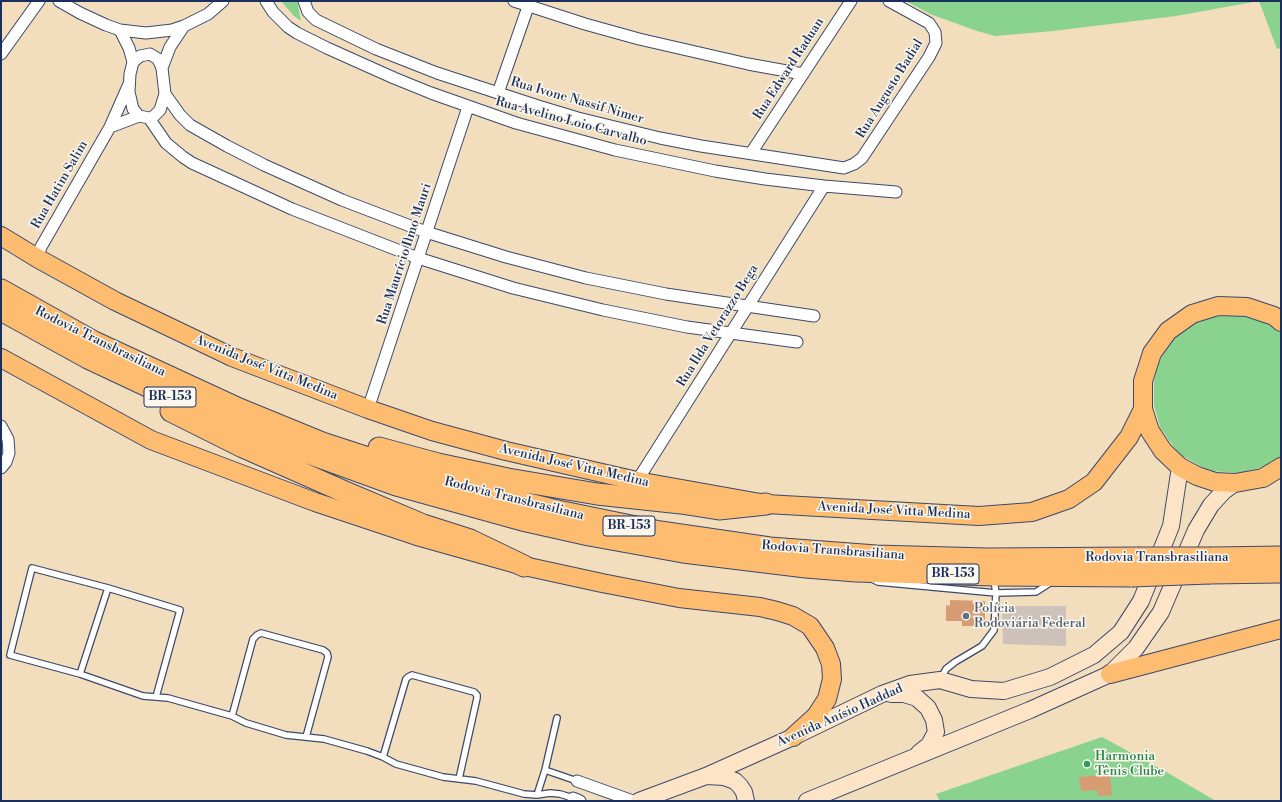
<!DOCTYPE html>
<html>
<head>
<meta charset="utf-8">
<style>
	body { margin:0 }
	#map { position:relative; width:1282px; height:802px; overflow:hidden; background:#f2ddbd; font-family:"Libre Bodoni",serif }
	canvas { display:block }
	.frame { position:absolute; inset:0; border:2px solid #1b2f5e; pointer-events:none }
</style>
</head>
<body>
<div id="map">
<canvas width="1282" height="802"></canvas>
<div class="frame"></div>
</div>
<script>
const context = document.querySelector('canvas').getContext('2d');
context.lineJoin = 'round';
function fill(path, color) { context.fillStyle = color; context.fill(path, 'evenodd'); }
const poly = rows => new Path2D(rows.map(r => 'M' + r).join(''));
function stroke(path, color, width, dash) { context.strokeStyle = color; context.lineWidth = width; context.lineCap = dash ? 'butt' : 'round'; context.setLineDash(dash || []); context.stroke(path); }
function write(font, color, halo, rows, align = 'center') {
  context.font = font + ' "Libre Bodoni",serif'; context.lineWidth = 3; context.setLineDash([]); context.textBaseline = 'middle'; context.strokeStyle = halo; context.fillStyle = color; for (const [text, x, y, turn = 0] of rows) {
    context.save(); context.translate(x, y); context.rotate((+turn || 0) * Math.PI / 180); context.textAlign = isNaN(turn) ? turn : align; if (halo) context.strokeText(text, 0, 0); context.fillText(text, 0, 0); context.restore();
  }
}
const industrial = poly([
	[1002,606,1066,606,1066,646,1003,644]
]);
const green = poly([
	[281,1,297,1,301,21,294,16],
	[906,1,1281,1,1281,48,1277,49,1259,1,1176,16,1053,31,995,36,977,31,930,14],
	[1224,315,1248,316,1260,320,1281,331,1281,457,1271,464,1260,468,1237,473,1213,471,1202,467,1181,455,1173,446,1160,427,1154,405,1154,382,1156,370,1160,360,1173,340,1181,332,1201,320],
	[1102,737,1168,773,1216,801,940,801,936,794]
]);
const building = poly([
	[950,600,985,601,985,626,962,626,962,621,946,621,946,605,950,606],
	[1110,774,1112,795,1098,796,1097,790,1081,791,1079,777]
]);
const service = poly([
	[872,579,878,582,996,593,1036,592,1050,583],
	[80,674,108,588],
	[941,678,946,669,955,662,982,646,994,630,996,593,994,580],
	[156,697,180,610,108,588,32,568,10,655,80,674,143,696,168,698,232,716,246,723,286,735,324,739,367,751,383,757,396,764,443,777,476,781,524,794,537,795,545,770,557,718],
	[232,716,253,639,257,635,261,633,323,650,327,653,328,657,306,737],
	[383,757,406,679,408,677,412,675,474,692,477,695,477,698,459,779],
	[545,770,577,781],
	[537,795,550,793,560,794,573,798]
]);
const minor = poly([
	[59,1,80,13,106,25,120,30,146,33,172,30,184,26,208,14,223,1],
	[266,1,273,12,288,27,297,33,327,48,394,78,431,93,516,123,615,150,715,171,765,179,824,186,896,192],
	[304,1,308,12,316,20,376,49,437,73,538,106,578,118,660,138,701,146,844,168,854,164,862,158,929,57,936,43,935,32,929,23,889,1],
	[514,1,585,24,639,39,748,64,803,74],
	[120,30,129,48,133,62],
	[1,54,39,1],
	[162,68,158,59,150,54,140,56,133,62,130,74,129,92,133,109,139,116,149,118,153,117,160,110,165,94,162,68,170,47,184,26],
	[498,93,530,1],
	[165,94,180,115,190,125,227,146,264,165,342,200,426,232,506,257,586,278,666,294,814,316],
	[149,118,166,143,183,157,192,163,292,209,418,258,513,288,603,310,687,327,797,342],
	[110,127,139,116],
	[751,153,851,1],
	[37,258,41,247,110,127,129,84],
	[368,409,468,107],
	[1,426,8,439,9,453,6,462,1,468],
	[637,481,824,186],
	[577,781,633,801],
	[573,798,580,801]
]);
const secondary = poly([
	[891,694,904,694,917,698,928,708,934,720,936,732,929,745,919,753],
	[707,776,724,777,735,781,740,786,744,792,746,801],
	[639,801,706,776,793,737,882,694,910,684,940,680,971,689,1004,691,1050,677,1094,655,1121,632,1141,601,1171,526,1180,467],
	[807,801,1030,710,1110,674,1136,648,1161,612,1196,530,1211,505,1224,491,1235,483]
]);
const primary = poly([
	[1,236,37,258,115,301,232,357,368,409,432,431,506,451,637,481,766,504,979,516,1032,512,1069,499,1094,482,1129,437,1143,409],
	[1281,322,1274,316,1247,307,1218,306,1192,314,1168,331,1152,353,1143,381,1143,409,1150,431,1163,451,1180,467,1197,476,1215,482,1235,483,1263,478,1281,467],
	[1,358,151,440,315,502,417,536,524,566,602,583,679,598,760,607,777,611,793,616,810,626,825,648,831,664,832,679,827,699,816,716,793,737],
	[1110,674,1281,629]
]);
const motorway = poly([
	[1,290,94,342,239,409,322,443,417,474,487,494,553,510,660,532,770,548,876,556,987,559,1137,558],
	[1,310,88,358,169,396,297,449,396,485,522,520,589,535,683,552,806,567,856,571,994,575,1132,576],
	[171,411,243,447,345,492,423,525,470,540,524,566],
	[379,448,438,464,508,479,597,494,681,503,719,509,766,504],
	[1212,558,1281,557],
	[1209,573,1281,572]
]);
const motorwayBridge = poly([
	[1137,558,1212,558],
	[1132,576,1209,573]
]);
const markers = [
	[966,616,4,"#5c6f8a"],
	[1087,764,4,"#2e9e5b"]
];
const shields = [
	[170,397,52],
	[629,526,52],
	[953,574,52]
];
const shieldNames = [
	["BR-153",170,397],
	["BR-153",629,526],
	["BR-153",953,574]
];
const streetNames = [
	["Rua Edward Raduan",789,69,-57],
	["Rua Augusto Badial",890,89,-58],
	["Rua Ivone Nassif Nimer",577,101,16],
	["Rua Avelino Loio Carvalho",571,122,15],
	["Rua Hatim Salim",60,185,-60],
	["Rua Maurício Ilmo Mauri",405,254,-72],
	["Rua Ilda Vetorazzo Bega",718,326,-58],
	["Rodovia Transbrasiliana",100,342,26],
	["Avenida José Vitta Medina",266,368,22],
	["Avenida José Vitta Medina",574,466,13],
	["Rodovia Transbrasiliana",514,499,14],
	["Avenida José Vitta Medina",894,511,3],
	["Rodovia Transbrasiliana",833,551,4],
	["Rodovia Transbrasiliana",1157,558],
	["Avenida Anísio Haddad",840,716,-24]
];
const serviceNames = [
	["Polícia",974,609],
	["Rodoviária Federal",974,624]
];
const leisureNames = [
	["Harmonia",1095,757],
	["Tênis Clube",1095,772]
];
fill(industrial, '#cdc2b9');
fill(green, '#89d38f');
fill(building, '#d89c74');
stroke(service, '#3b496c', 8);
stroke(minor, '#3b496c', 13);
stroke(secondary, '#3b496c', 18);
stroke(primary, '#3b496c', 20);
stroke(motorway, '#3b496c', 23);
stroke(service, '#fff', 5.5);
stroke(minor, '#fff', 11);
stroke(secondary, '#fee4c6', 16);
stroke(primary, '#fdbc70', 18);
stroke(motorway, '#fdbc70', 21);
stroke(motorwayBridge, '#3b496c', 23, []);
stroke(motorwayBridge, '#fdbc70', 21);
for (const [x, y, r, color] of markers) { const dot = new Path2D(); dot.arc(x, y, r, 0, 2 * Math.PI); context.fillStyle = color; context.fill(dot); stroke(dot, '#fbf7ec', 1.5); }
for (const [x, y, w] of shields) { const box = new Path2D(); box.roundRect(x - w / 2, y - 10, w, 20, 3); context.fillStyle = '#fbf7ec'; context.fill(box); stroke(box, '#1b2f5e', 1); }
write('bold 12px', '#1b2f5e', null, shieldNames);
write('13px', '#1b2f5e', '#fbf7ec', streetNames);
write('13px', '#4e5e75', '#fbf7ec', serviceNames, 'left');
write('13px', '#27864d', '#fbf7ec', leisureNames, 'left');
</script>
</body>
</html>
